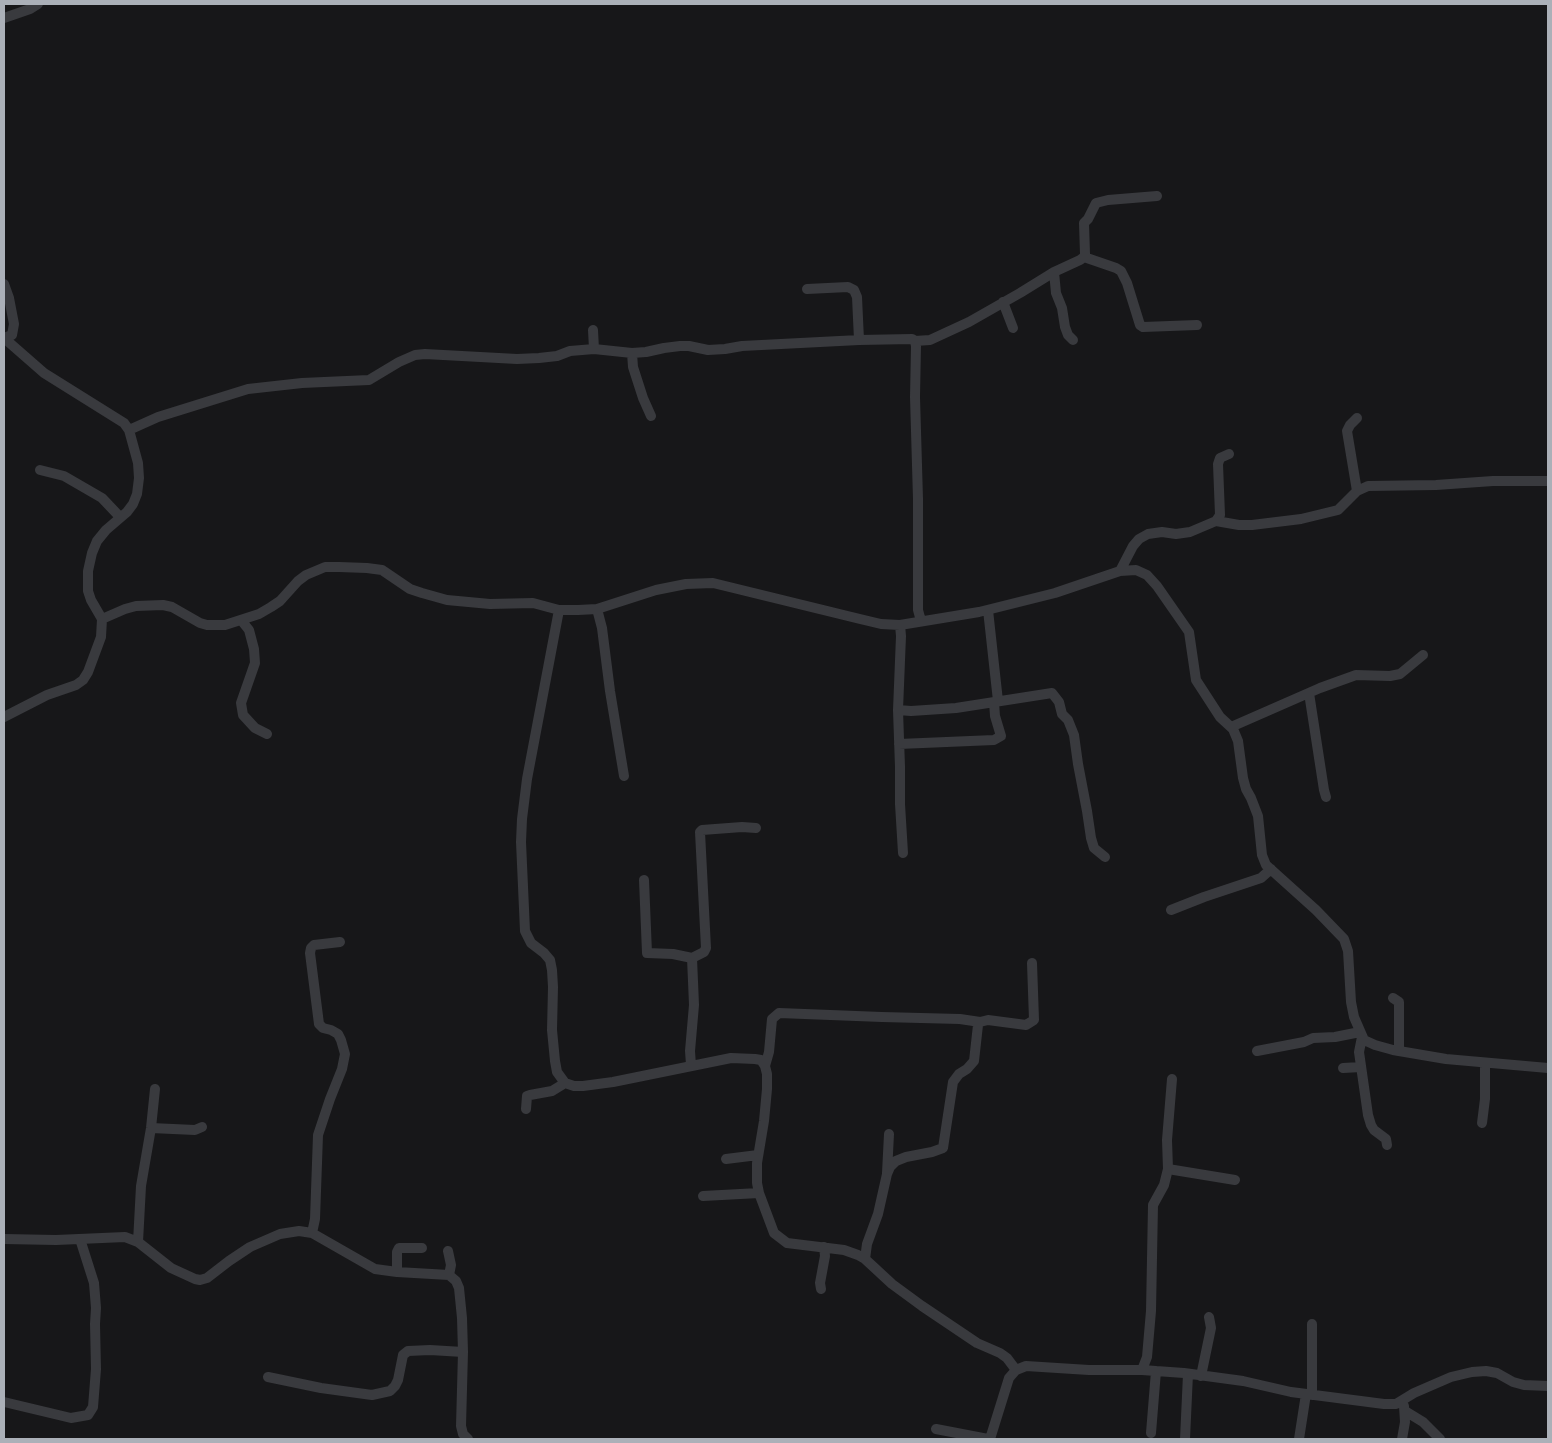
<!DOCTYPE html>
<html>
<head>
<meta charset="utf-8">
<style>
	body { margin:0 }
	#map { position:relative; width:1552px; height:1443px; overflow:hidden; background:#171719; font-family:Signika,sans-serif }
	canvas { display:block }
	.frame { position:absolute; inset:0; border:5px solid #abb0b8; pointer-events:none }
</style>
</head>
<body>
<div id="map">
<canvas width="1552" height="1443"></canvas>
<div class="frame"></div>
</div>
<script>
const context = document.querySelector('canvas').getContext('2d');
context.lineJoin = 'round';
const poly = rows => new Path2D(rows.map(r => 'M' + r).join(''));
function stroke(path, color, width, dash) { context.strokeStyle = color; context.lineWidth = width; context.lineCap = dash ? 'butt' : 'round'; context.setLineDash(dash || []); context.stroke(path); }
const minor = poly([
	[4,18,30,9,38,4],
	[1084,257,1116,268,1121,271,1127,283,1140,325,1143,327,1197,325],
	[1054,272,1056,293,1062,308,1065,327,1068,335,1073,340],
	[4,284,9,298,14,324,12,335,4,338],
	[807,289,848,287,854,290,857,297,859,340],
	[1003,302,1013,328],
	[593,330,594,349],
	[4,338,44,373,124,423,129,430,138,463,139,478,137,494,133,504,127,512,106,530,97,541,92,553,88,571,88,591,91,600,102,619,101,637,88,672,83,680,76,685,47,695,4,717],
	[915,341,930,340,969,322,1020,293,1054,272,1080,260,1084,257,1085,254,1084,223,1088,219,1096,203,1108,200,1157,196],
	[632,353,633,367,643,398,651,416],
	[1357,418,1350,425,1347,431,1357,491],
	[129,430,158,417,248,389,302,383,369,380,399,362,415,355,425,354,517,359,539,358,557,356,570,351,594,349,632,353,646,352,664,348,680,346,689,346,708,350,725,349,742,346,859,340,912,339,915,341,916,346,915,397,918,499,918,610,921,621],
	[40,470,64,476,102,498,120,517],
	[1216,521,1220,515,1218,464,1220,458,1229,454],
	[1120,571,1133,546,1139,539,1148,534,1162,532,1176,534,1190,532,1216,521,1239,525,1252,525,1301,519,1338,510,1357,491,1368,486,1436,485,1493,481,1548,481],
	[597,609,602,628,610,691,624,776],
	[559,610,527,779,522,819,521,842,525,931,531,943,544,953,550,960,552,970,553,987,552,1030,555,1061,557,1072,565,1083,574,1086,583,1086,613,1082,731,1058,755,1059,761,1060,765,1066,767,1074,767,1089,764,1121,757,1163,757,1183,759,1193,774,1233,787,1243,844,1250,858,1255,865,1259,892,1284,922,1306,977,1343,1000,1353,1007,1358,1016,1370],
	[988,610,998,701],
	[102,619,125,609,136,606,163,605,172,607,200,623,207,625,225,625,259,614,271,607,280,601,298,581,306,575,325,567,339,567,367,568,382,570,410,589,422,593,447,600,490,604,533,603,559,610,578,610,597,609,656,590,686,584,713,583,860,619,881,624,900,625,979,612,1055,593,1120,571,1136,570,1147,575,1157,586,1189,632,1196,680,1220,717,1233,729,1238,741,1243,778,1246,789,1251,798,1258,816,1262,855,1266,865,1316,910,1344,939,1348,951,1351,1002,1354,1017,1364,1040,1375,1045,1393,1050,1446,1059,1548,1068],
	[241,620,249,630,254,649,255,663,241,703,243,715,255,728,267,734],
	[900,625,901,636,898,710,900,767,900,804,903,853],
	[1309,693,1324,790,1326,797],
	[898,710,911,711,956,708,1052,693,1059,702,1062,714,1068,720,1074,735,1078,764,1087,811,1091,838,1094,848,1105,857],
	[1231,727,1320,688,1356,675,1390,676,1400,674,1423,655],
	[899,744,994,740,1001,736,995,716,994,702],
	[644,880,647,953,673,954,692,958,694,1005,690,1051,691,1065],
	[1171,910,1204,897,1261,878,1271,869],
	[692,958,704,952,706,948,700,832,702,830,742,827,756,828],
	[1393,998,1399,1002,1399,1051],
	[1362,1037,1359,1052,1368,1115,1371,1125,1374,1130,1386,1139,1387,1145],
	[1257,1051,1304,1042,1313,1038,1335,1037,1360,1032],
	[765,1066,769,1052,772,1019,779,1013,882,1017,960,1019,980,1022],
	[1343,1068,1361,1067],
	[526,1109,527,1096,530,1095,552,1091,565,1083],
	[1482,1123,1485,1099,1485,1063],
	[151,1128,195,1130,202,1127],
	[726,1159,758,1155],
	[1168,1169,1235,1180],
	[887,1173,889,1134],
	[703,1196,759,1193],
	[312,1233,315,1219,318,1135,330,1099,342,1069,345,1054,341,1040,338,1034,331,1030,323,1028,319,1024,310,953,311,948,314,945,340,942],
	[4,1239,56,1240,125,1237,138,1242,171,1268,195,1279,200,1280,207,1278,229,1261,250,1247,280,1234,299,1231,312,1233,375,1269,397,1272,449,1275,456,1281,459,1288,462,1318,463,1352,461,1426,463,1434,468,1439],
	[138,1242,141,1186,151,1128,155,1089],
	[448,1251,451,1265,449,1275],
	[865,1259,867,1244,878,1214,887,1174,890,1167,896,1161,906,1157,932,1152,943,1148,953,1082,959,1074,967,1069,974,1061,978,1025,980,1022,988,1020,1026,1025,1034,1020,1032,963],
	[397,1272,397,1252,399,1248,422,1248],
	[821,1289,820,1283,825,1256,824,1247],
	[1142,1370,1147,1357,1151,1311,1153,1205,1164,1185,1168,1169,1167,1140,1172,1079],
	[1201,1376,1211,1328,1209,1317],
	[268,1377,321,1388,372,1395,390,1391,395,1386,398,1380,403,1355,408,1351,430,1350,463,1352],
	[1312,1395,1312,1324],
	[4,1402,71,1418,88,1415,93,1407,96,1369,95,1324,96,1308,94,1283,80,1239],
	[1405,1411,1423,1422,1440,1439],
	[936,1429,988,1439],
	[1151,1433,1156,1371],
	[990,1439,1009,1378,1016,1370,1026,1366,1089,1370,1142,1370,1184,1373,1243,1381,1291,1392,1384,1404,1396,1404,1414,1393,1451,1377,1472,1372,1486,1371,1497,1373,1513,1382,1524,1385,1548,1386],
	[1185,1439,1188,1374],
	[1299,1439,1306,1394],
	[1402,1439,1405,1422,1404,1406]
]);
stroke(minor, '#393a3e', 10);
</script>
</body>
</html>
